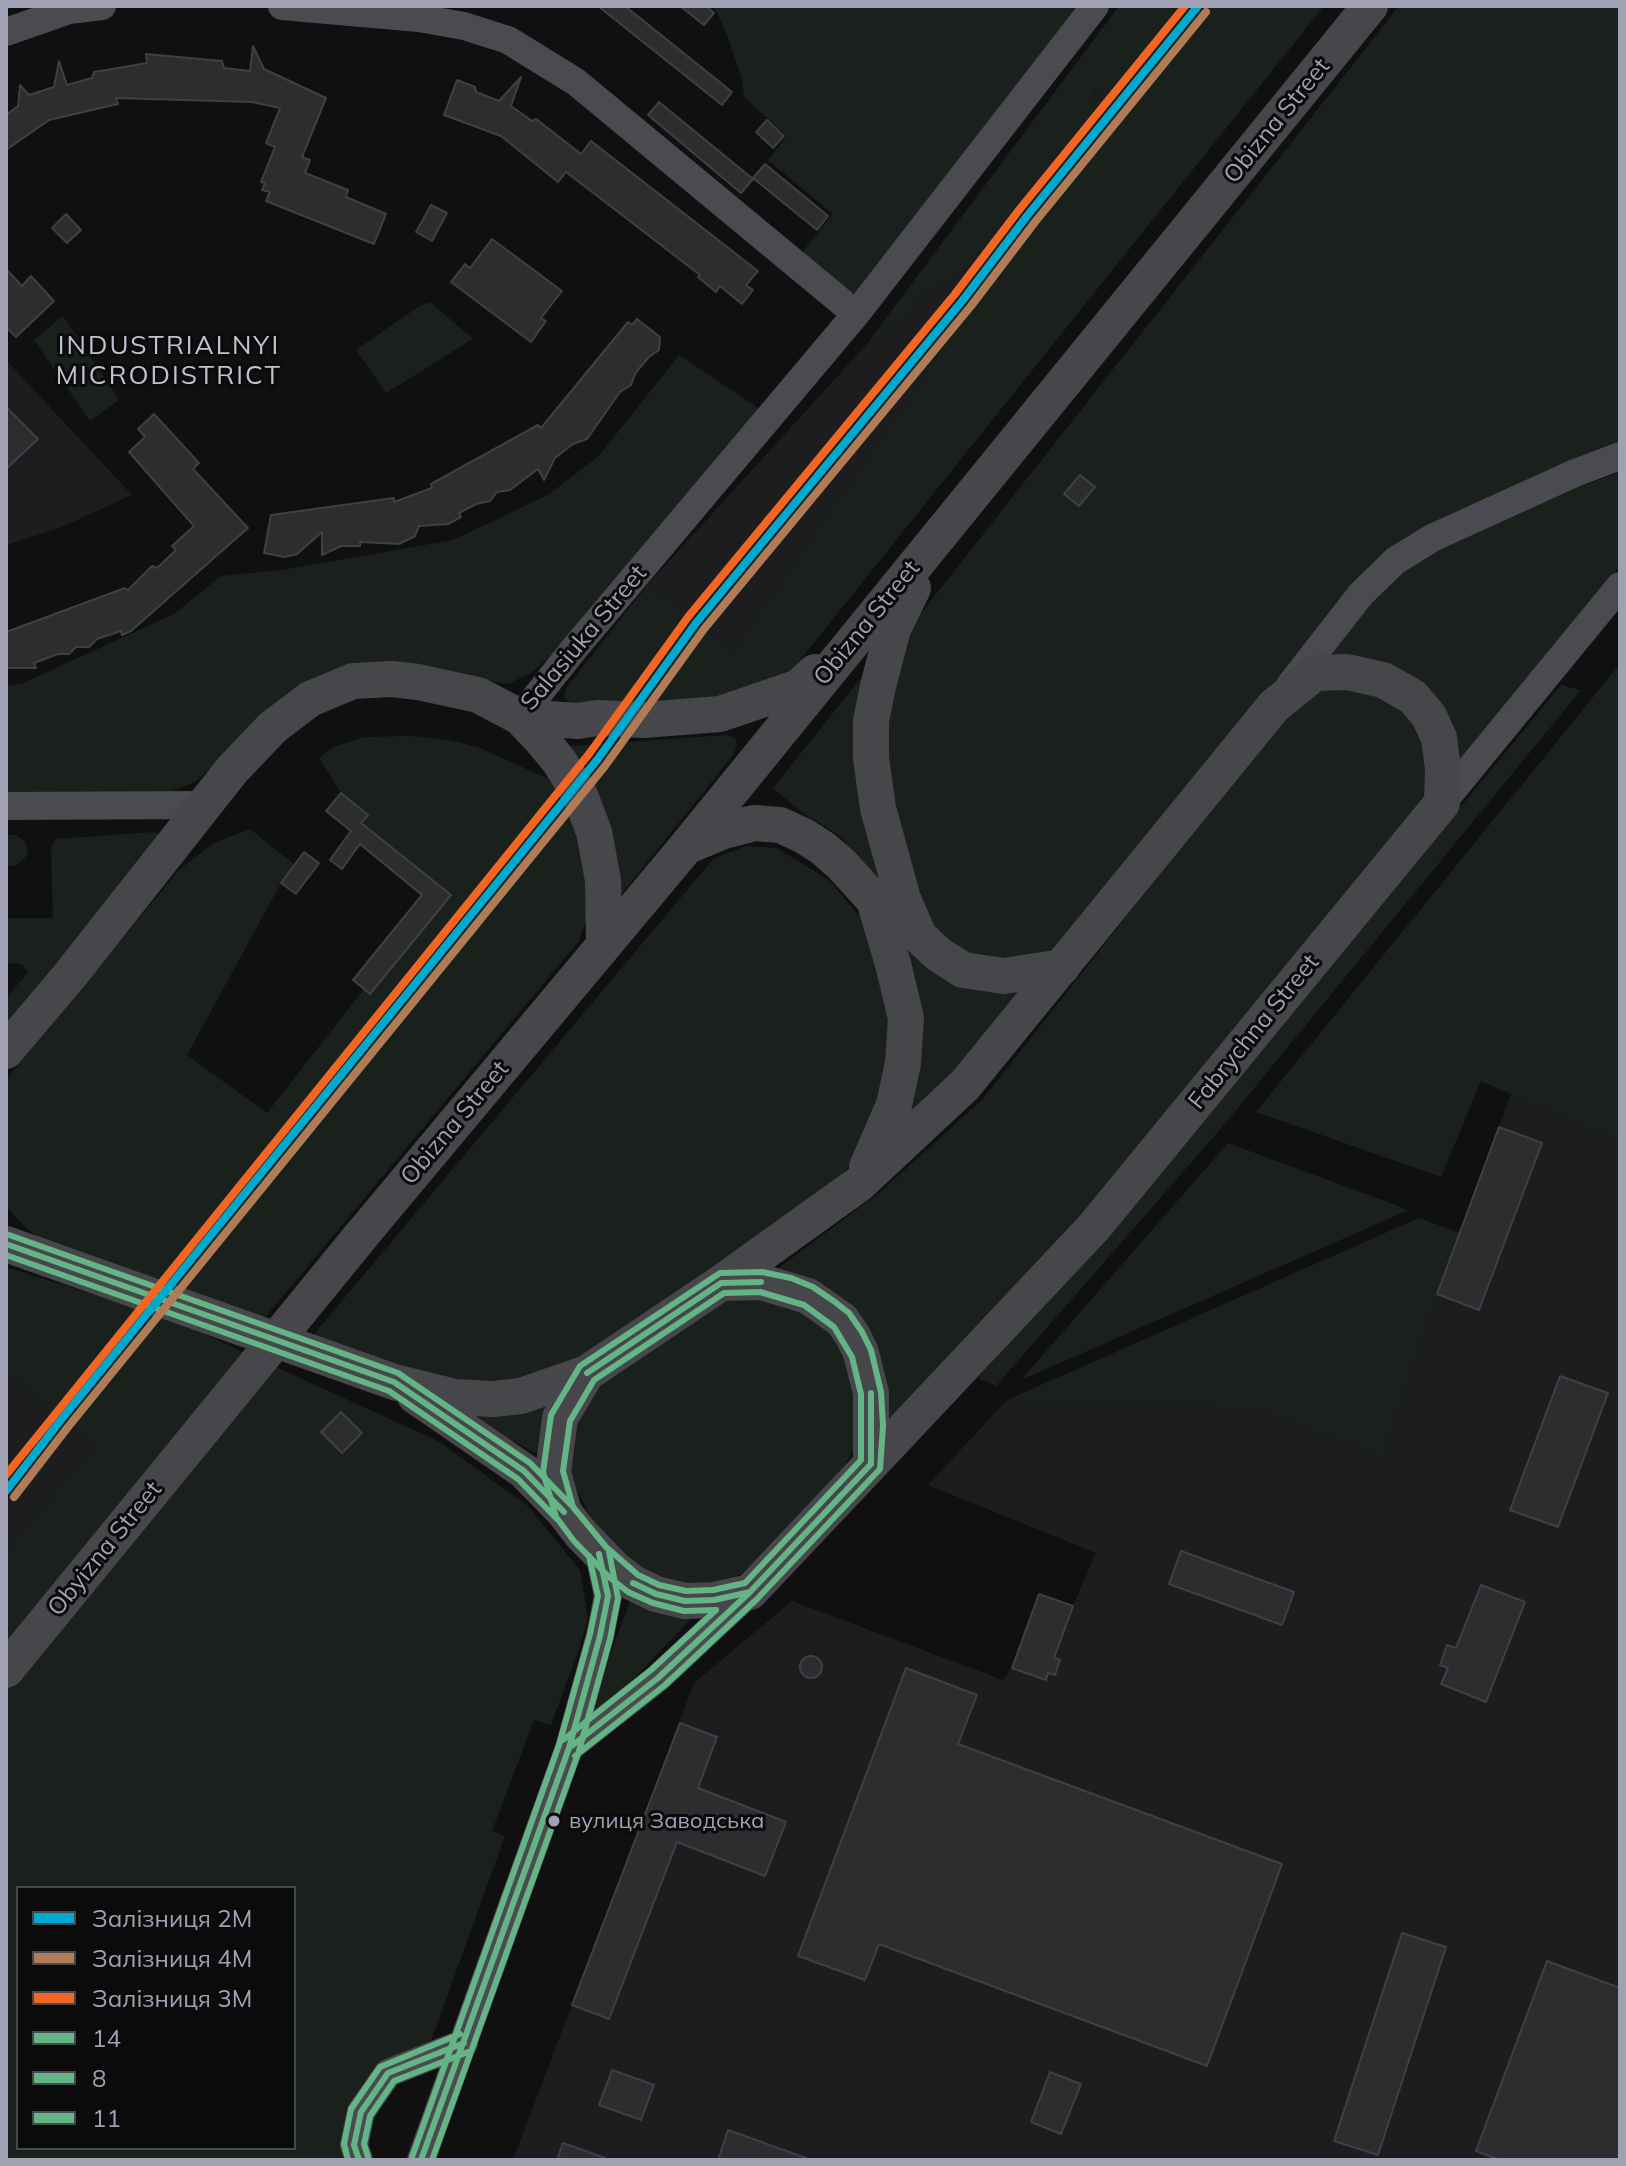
<!DOCTYPE html>
<html>
<head>
<meta charset="utf-8">
<style>
	body { margin:0 }
	#map { position:relative; width:1626px; height:2166px; overflow:hidden; background:#101011; font-family:Mulish,sans-serif }
	canvas { display:block }
	.frame { position:absolute; inset:0; border:8px solid #a0a1b3; pointer-events:none }
	.legend { position:absolute; left:16px; top:1886px; width:280px; height:264px; box-sizing:border-box; background:#0b0b0c; border:2px solid #47474f; margin:0; padding:10px 14px; list-style:none; font-size:24px; color:#a0a1b3 }
	.legend li { display:flex; align-items:center; gap:16px; height:40px }
	.legend b { width:40px; border:2px solid #47474f }
</style>
</head>
<body>
<div id="map">
<canvas width="1626" height="2166"></canvas>
<div class="frame"></div>
<ul class="legend">
<li><b style="height:10px;background:#00a9ce"></b>Залізниця 2М</li>
<li><b style="height:10px;background:#b07c57"></b>Залізниця 4М</li>
<li><b style="height:10px;background:#f26522"></b>Залізниця 3М</li>
<li><b style="height:10px;background:#64b586"></b>14</li>
<li><b style="height:10px;background:#64b586"></b>8</li>
<li><b style="height:10px;background:#64b586"></b>11</li>
</ul>
</div>
<script>
const context = document.querySelector('canvas').getContext('2d');
context.lineJoin = 'round';
function fill(path, color) { context.fillStyle = color; context.fill(path, 'evenodd'); }
const poly = rows => new Path2D(rows.map(r => 'M' + r).join(''));
function stroke(path, color, width, dash) { context.strokeStyle = color; context.lineWidth = width; context.lineCap = dash ? 'butt' : 'round'; context.setLineDash(dash || []); context.stroke(path); }
function write(font, color, halo, rows, align = 'center') {
  context.font = font + ' Mulish,sans-serif'; context.lineWidth = 6; context.setLineDash([]); context.textBaseline = 'middle'; context.strokeStyle = halo; context.fillStyle = color; for (const [text, x, y, turn = 0] of rows) {
    context.save(); context.translate(x, y); context.rotate((+turn || 0) * Math.PI / 180); context.textAlign = isNaN(turn) ? turn : align; if (halo) context.strokeText(text, 0, 0); context.fillText(text, 0, 0); context.restore();
  }
}
const built = poly([
	[1178,6,1205,6,1120,111,1122,124,1116,132,1102,131,967,307,913,392,732,652,649,583,865,346,908,315,927,291,957,279,1097,107,1093,95,1100,87,1112,88],
	[6,360,132,495,57,529,6,545],
	[1511,1094,1620,1142,1620,2160,513,2160,694,1683,792,1601,1003,1680,1012,1668,1039,1594,1073,1606,1096,1553,928,1485,1007,1400,1188,1405,1266,1412,1383,1458,1437,1294],
	[6,1375,14,1378,96,1444,6,1552]
]);
const green = poly([
	[713,6,1080,6,855,293,845,294,796,260,833,214,768,160,787,136,744,97,742,78,722,22],
	[1119,6,1178,6,1112,89,1100,87,1093,94,1097,107,957,279,927,291,908,315,865,346],
	[1205,6,1324,6,793,669,777,681,728,701,570,708,565,697,566,688,649,583,732,652,913,392,967,307,1103,131,1116,132,1122,124,1119,111],
	[1399,6,1620,6,1620,442,1573,460,1429,527,1054,951,1032,960,970,956,945,939,932,925,916,893,888,804,883,722,907,631],
	[430,302,473,339,386,393,356,350,418,307],
	[63,316,119,400,90,421,34,340],
	[679,355,767,414,555,652,531,673,508,684,412,670,235,744,197,781,157,797,6,800,6,686,23,683,174,614,221,576,282,570,453,540,548,495,599,456],
	[1620,472,1620,566,1460,766,1451,734,1325,661,1370,600,1402,571,1435,550,1579,487],
	[1620,664,1620,1142,1481,1081,1441,1177,1256,1112],
	[860,679,866,684,888,894,840,836,803,813,773,788],
	[1561,685,1581,690,1223,1126,996,1386,978,1378,1209,1112],
	[1342,686,1376,694,1401,705,1426,741,1428,804,1085,1214,890,1426,881,1369,773,1272,879,1193,982,1100,1280,721,1317,690],
	[726,735,735,738,737,744,734,754,620,896,558,747],
	[409,736,449,740,478,747,546,778,563,791,582,839,589,914,578,942,258,1326,48,1246,22,1224,6,1206,6,1080,179,870,214,843,250,829,295,865,281,883,187,1055,267,1113,364,989,371,994,451,895,361,823,367,814,341,793,319,758,334,747,364,737],
	[154,832,160,834,6,1032,6,999,28,972,22,964,6,963,6,918,53,918,51,847,56,839],
	[6,835,16,835,25,841,28,851,25,858,16,866,6,866],
	[747,846,776,848,829,880,862,919,892,1016,893,1061,862,1148,835,1184,583,1358,520,1380,444,1381,309,1340,714,858],
	[901,945,1021,990,950,1082,891,1142],
	[1228,1143,1409,1210,1021,1380],
	[1419,1218,1460,1233,1437,1294,1383,1458,1266,1412,1188,1405,1007,1400],
	[6,1267,171,1319,438,1441,527,1505,580,1570,588,1618,580,1646,551,1725,534,1720,492,1831,505,1836,431,2041,382,2066,347,2160,6,2160,6,1552,95,1445,14,1378,6,1375],
	[18,1888,294,1888,294,2148,18,2148],
	[758,1295,822,1320,855,1372,855,1447,835,1482,744,1572,728,1581,690,1588,638,1570,594,1523,569,1474,569,1439,597,1384,723,1299],
	[547,1402,541,1449,535,1453,466,1416],
	[631,1599,691,1619,590,1724,585,1721]
]);
const building = poly([
	[598,6,625,6,732,92,722,105,598,6],
	[680,6,706,6,714,13,704,25,680,6],
	[253,46,264,69,326,98,302,157,310,160,305,173,348,190,346,197,386,214,374,244,266,201,270,192,262,190,265,183,261,182,275,147,266,143,280,108,252,102,116,98,118,104,49,120,6,150,6,115,18,106,20,85,29,95,54,87,59,61,67,85,92,78,94,72,147,63,146,54,222,61,224,68,250,71,253,46],
	[521,77,511,106,532,121,536,119,581,154,591,141,758,271,746,285,753,290,742,304,720,286,716,292,698,277,700,275,566,172,558,182,501,136,444,115,457,80,475,87,476,92,499,101,521,77],
	[659,102,753,179,741,193,648,115,659,102],
	[767,120,784,136,773,148,756,132,767,120],
	[765,164,828,216,817,230,753,178,765,164],
	[431,205,447,213,432,241,416,232,431,205],
	[66,214,81,230,67,243,52,228,66,214],
	[492,239,562,291,541,318,546,321,531,342,451,282,465,264,470,268,492,239],
	[6,269,22,286,31,276,54,301,16,337,6,327,6,269],
	[637,319,660,337,659,350,649,357,636,372,631,385,620,392,587,439,573,444,555,458,544,480,538,469,510,490,497,492,490,501,476,504,459,513,461,517,448,524,419,526,415,536,399,544,360,542,360,546,341,546,322,555,322,532,297,554,285,557,264,553,271,515,394,498,394,502,432,488,431,484,538,425,541,428,628,322,632,325,637,319],
	[6,407,38,439,6,469,6,407],
	[154,414,199,463,193,469,248,528,131,631,122,635,121,631,97,639,89,647,76,647,69,654,58,654,34,663,36,668,6,668,6,632,125,588,128,590,152,566,157,568,176,550,172,546,194,526,129,452,145,437,138,429,154,414],
	[1080,475,1095,487,1079,506,1064,494,1080,475],
	[341,793,368,815,361,823,451,895,370,994,353,980,422,895,360,844,342,869,330,860,351,831,326,811,341,793],
	[304,852,319,863,296,894,281,883,304,852],
	[1499,1127,1542,1143,1479,1310,1437,1294,1499,1127],
	[1560,1376,1608,1393,1558,1527,1510,1510,1560,1376],
	[341,1412,362,1433,342,1453,321,1432,341,1412],
	[1181,1551,1294,1592,1282,1625,1169,1584,1181,1551],
	[1481,1585,1525,1602,1486,1702,1441,1684,1448,1668,1440,1665,1447,1645,1456,1648,1481,1585],
	[1039,1594,1073,1606,1054,1658,1060,1660,1055,1675,1048,1673,1046,1680,1012,1668,1039,1594],
	'800 1667a11 11 0 1 1 22 0a11 11 0 1 1-22 0Z',
	[906,1668,977,1695,958,1744,1282,1864,1207,2066,879,1944,865,1980,798,1956,906,1668],
	[680,1723,717,1737,698,1788,786,1822,765,1876,677,1842,609,2019,572,2005,680,1723],
	[1402,1933,1446,1947,1378,2155,1334,2141,1402,1933],
	[1547,1961,1620,1988,1620,2160,1500,2160,1476,2151,1547,1961],
	[612,2070,654,2085,641,2120,599,2105,612,2070],
	[1050,2072,1081,2084,1061,2134,1031,2122,1050,2072],
	[728,2130,806,2158,806,2160,718,2160,728,2130],
	[563,2143,605,2158,605,2160,557,2160,563,2143]
]);
const minor = poly([
	[282,6,419,18,464,26,508,40,576,82,856,314],
	[6,32,69,10,102,6],
	[1290,685,1361,594,1395,561,1432,538,1575,473,1620,456],
	[520,717,574,649,856,314,1095,6],
	[1442,803,1620,586],
	[6,806,205,805],
	[569,1748,658,1678,750,1592],
	[359,2160,354,2145,361,2112,388,2073,464,2043],
	[421,2160,569,1748,600,1636,608,1596,599,1554]
]);
const major = poly([
	[913,588,893,629,878,686,871,721,871,758,878,808,903,899,919,936,938,954,963,970,1004,976,1062,967],
	[520,717,578,721,597,718,644,720,720,714,799,687,815,672],
	[688,846,724,831,754,823,780,825,804,836,824,849,842,865,874,900,893,964,906,1018,903,1063,894,1105,867,1167],
	[6,1051,71,974,232,770,273,727,310,699,353,681,392,679,418,682,478,695,520,717,540,738,559,761,580,795,594,832,603,880,604,945],
	[360,1237,686,847,1370,6],
	[6,1244,394,1382,455,1397,493,1399,521,1396,587,1373],
	[761,1282,808,1296,842,1320,853,1336,861,1353,871,1393,871,1464,750,1592,714,1600,685,1601,656,1594,633,1583,615,1569,581,1534,564,1512,553,1472,560,1418,587,1373,721,1283,761,1282],
	[721,1283,859,1184,965,1085,1274,706,1315,673,1347,672,1383,680,1413,697,1429,716,1439,738,1443,769,1442,803,1094,1227,871,1464],
	[415,1396,524,1471,564,1512],
	[6,1670,204,1428]
]);
const majorBridge = poly([
	[204,1428,360,1237]
]);
const bus1 = poly([
	[6,1244,394,1382,524,1471,564,1512],
	[587,1373,721,1283,761,1282],
	[871,1393,871,1464],
	[871,1393,871,1464],
	[633,1583,656,1594,685,1601,714,1600,750,1592],
	[750,1592,871,1464],
	[750,1592,871,1464],
	[569,1748,658,1678,750,1592],
	[359,2160,354,2145,361,2112,388,2073,464,2043],
	[421,2160,569,1748,600,1636,608,1596,599,1554]
]);
const bus2 = poly([
	[6,1255,389,1391,518,1479,557,1519],
	[716,1610,684,1611,653,1603,628,1592,609,1577,574,1541,556,1517,543,1472,551,1415,580,1366,720,1273,762,1272,791,1278,813,1287,835,1302,849,1313,862,1332,871,1350,881,1392,883,1426,880,1469,757,1599],
	[575,1756,665,1685,757,1599],
	[368,2157,364,2144,370,2116,394,2081,468,2052],
	[432,2160,579,1751,610,1639,618,1598,609,1552]
]);
const bus3 = poly([
	[9,1235,398,1373,530,1463,571,1505],
	[760,1292,804,1305,834,1327,852,1357,861,1394,861,1460,745,1583,713,1590,686,1591,659,1585,638,1575,606,1547,573,1507,563,1471,570,1421,594,1380,724,1293,760,1292],
	[563,1740,651,1670,716,1610],
	[412,2157,559,1745,590,1634,598,1596,589,1556],
	[348,2160,344,2144,351,2109,380,2067,460,2034]
]);
const rail1 = poly([
	[6,1491,60,1421,597,760,696,623,963,300,1027,216,1198,6]
]);
const rail2 = poly([
	[14,1497,68,1427,605,766,704,629,971,306,1035,222,1206,12]
]);
const rail3 = poly([
	[6,1475,589,754,688,617,955,294,1019,210,1185,6]
]);
const markers = [
	[554,1821,7,"#a0a1b3"]
];
const busNames = [
	["вулиця Заводська",569,1821]
];
const streetNames = [
	["Obizna Street",1277,121,-51],
	["Obizna Street",867,623,-51],
	["Salasiuka Street",584,638,-50],
	["Fabrychna Street",1254,1032,-51],
	["Obizna Street",455,1123,-50],
	["Obyizna Street",105,1549,-51]
];
const neighbourhoodNames = [
	["INDUSTRIALNYI",169,346],
	["MICRODISTRICT",169,376]
];
fill(built, '#1d1d1f');
fill(green, '#1a211c');
fill(building, '#2d2d2f');
stroke(building, '#3f3f45', 2);
stroke(minor, '#4a4a50', 28);
stroke(major, '#47464b', 36);
stroke(majorBridge, '#47464b', 36);
stroke(bus1, '#64b586', 6);
stroke(bus2, '#64b586', 6);
stroke(bus3, '#64b586', 6);
stroke(rail1, '#00a9ce', 8);
stroke(rail2, '#b07c57', 8);
stroke(rail3, '#f26522', 8);
for (const [x, y, r, color] of markers) { const dot = new Path2D(); dot.arc(x, y, r, 0, 2 * Math.PI); context.fillStyle = color; context.fill(dot); stroke(dot, '#0b0b0c', 3); }
write('22px', '#a0a1b3', '#0b0b0c', busNames, 'left');
write('24px', '#a0a1b3', '#0b0b0c', streetNames);
context.letterSpacing = '2px';
write('26px', '#c1c2cf', '#0b0b0c', neighbourhoodNames);
context.letterSpacing = '0px';
</script>
</body>
</html>
